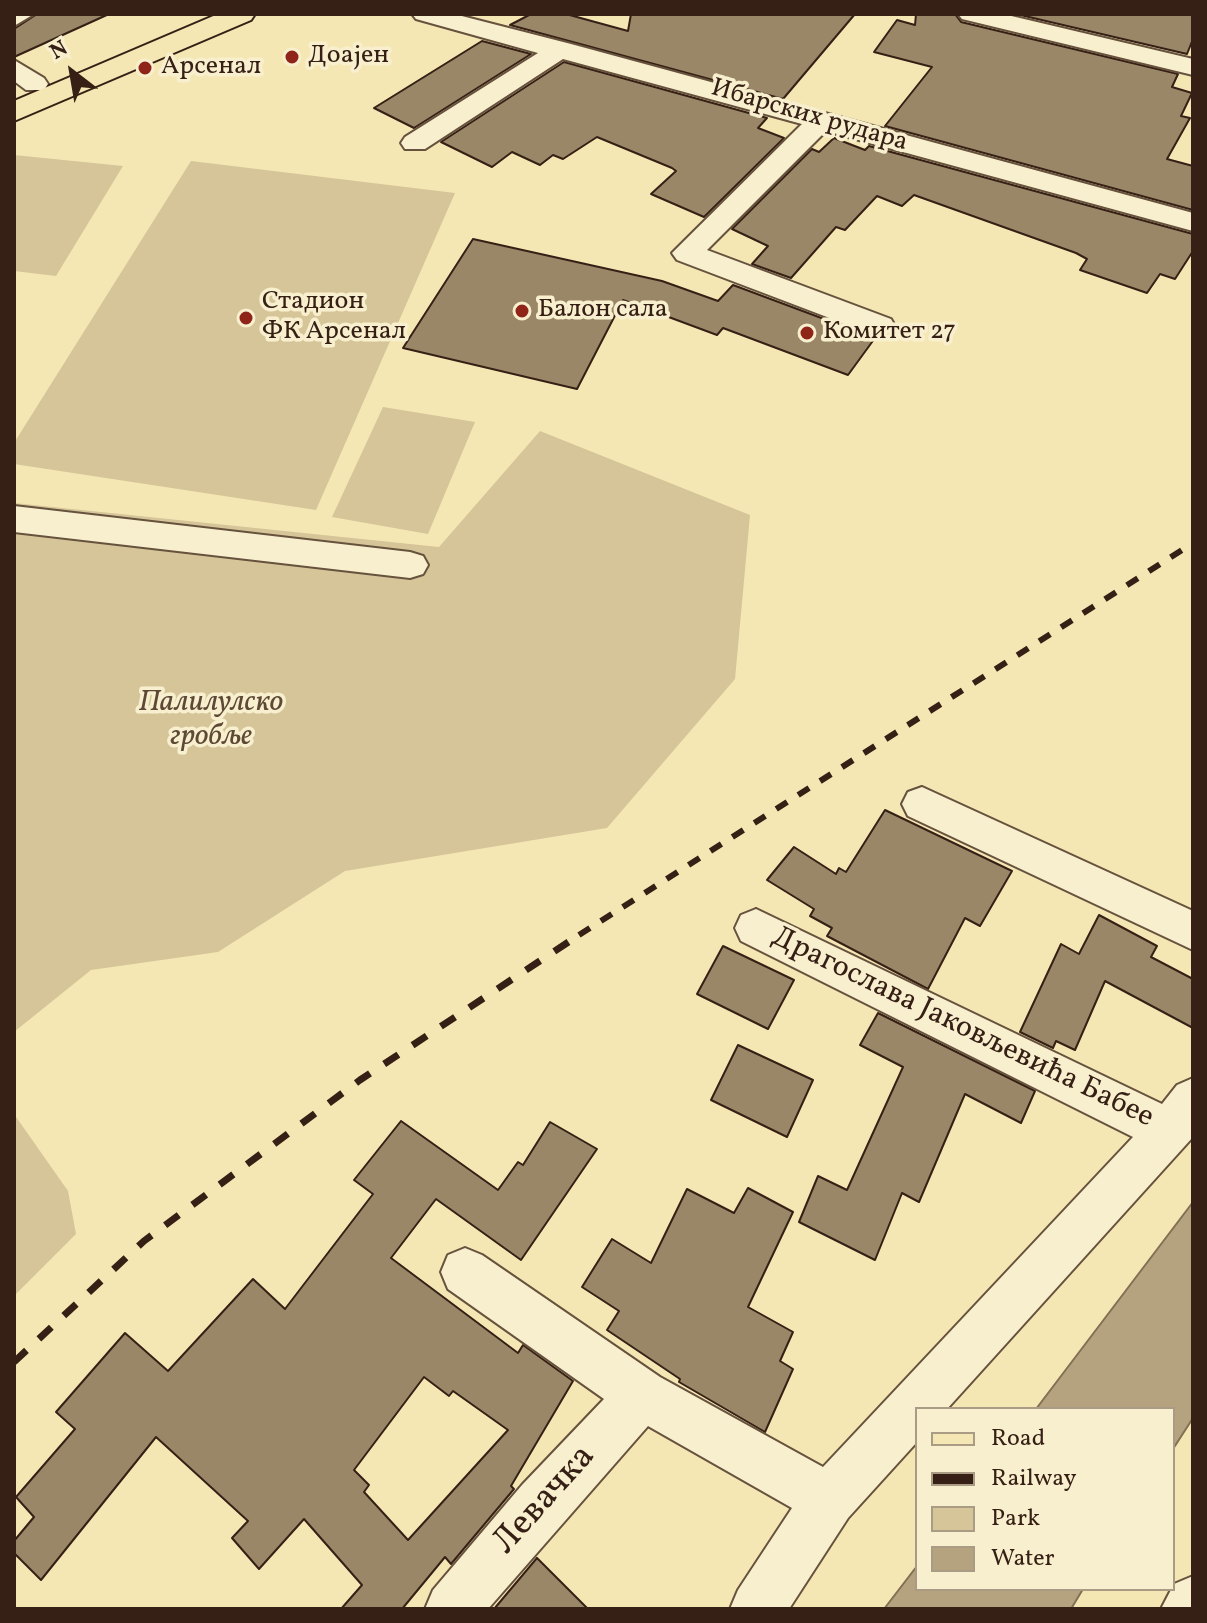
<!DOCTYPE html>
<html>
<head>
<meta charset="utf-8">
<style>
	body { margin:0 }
	#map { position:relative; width:1207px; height:1623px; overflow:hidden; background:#f5e7b4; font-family:Vollkorn,serif }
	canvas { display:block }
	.frame { position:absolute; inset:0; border:16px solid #362015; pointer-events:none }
	.legend { position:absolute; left:915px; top:1407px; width:260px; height:184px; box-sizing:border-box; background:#f8efce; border:2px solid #aa9c84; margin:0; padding:10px 14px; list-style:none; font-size:24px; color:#362015 }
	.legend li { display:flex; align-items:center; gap:16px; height:40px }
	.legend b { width:40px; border:2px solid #aa9c84 }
	.north { position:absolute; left:32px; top:32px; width:80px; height:80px; -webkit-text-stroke:6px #f8efce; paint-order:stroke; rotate:329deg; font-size:22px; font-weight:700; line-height:32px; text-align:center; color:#362015 }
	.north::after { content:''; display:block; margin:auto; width:28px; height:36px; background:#362015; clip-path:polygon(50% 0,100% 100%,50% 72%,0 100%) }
</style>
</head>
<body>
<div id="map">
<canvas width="1207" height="1623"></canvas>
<div class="frame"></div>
<ul class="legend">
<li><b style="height:10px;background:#f5e7b4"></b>Road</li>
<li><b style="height:10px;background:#362015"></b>Railway</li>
<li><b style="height:22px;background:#d5c599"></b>Park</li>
<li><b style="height:22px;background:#b4a37e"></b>Water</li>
</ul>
<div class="north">N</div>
</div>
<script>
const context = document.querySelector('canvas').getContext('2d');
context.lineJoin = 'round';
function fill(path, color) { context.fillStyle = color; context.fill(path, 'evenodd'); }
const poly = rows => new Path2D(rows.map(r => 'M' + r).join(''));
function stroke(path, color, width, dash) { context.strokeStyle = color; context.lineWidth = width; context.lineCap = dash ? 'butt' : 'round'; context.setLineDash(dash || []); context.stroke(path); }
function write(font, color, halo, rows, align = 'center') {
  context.font = font + ' Vollkorn,serif'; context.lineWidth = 7; context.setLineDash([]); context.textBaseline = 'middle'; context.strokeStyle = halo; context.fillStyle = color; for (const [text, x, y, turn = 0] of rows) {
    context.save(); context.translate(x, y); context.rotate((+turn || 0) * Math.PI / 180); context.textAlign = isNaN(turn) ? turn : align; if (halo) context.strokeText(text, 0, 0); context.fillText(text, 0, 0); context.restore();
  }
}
const green = poly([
	[14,155,123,166,56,276,14,271],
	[191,161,455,193,316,510,14,464,14,443],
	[383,407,475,422,428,534,332,517],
	[540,431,750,515,735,679,607,828,345,871,218,952,91,970,14,1032,14,503,439,547],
	[14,1114,68,1191,76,1234,14,1296]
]);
const water = poly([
	[1193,1202,1193,1418,1173,1449,1173,1409,1036,1409,1193,1202],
	[917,1566,917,1589,1083,1589,1071,1609,884,1609,917,1566]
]);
const building = poly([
	[37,14,109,14,14,57,14,29,37,14],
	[531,14,566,14,628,31,631,14,855,14,783,99,510,25,531,14],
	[916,14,955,14,961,22,1178,74,1172,87,1192,93,1181,116,1190,118,1167,159,1193,166,1193,210,885,126,932,67,874,52,897,20,915,25,916,14],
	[1016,14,1193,14,1193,39,1187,54,1016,14],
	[482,41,531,54,414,128,374,108,482,41],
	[564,62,767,118,758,128,784,138,704,217,651,194,676,171,672,168,597,137,563,159,553,155,540,165,512,152,492,167,441,142,564,62],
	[834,138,865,150,869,146,1193,234,1193,251,1175,279,1160,274,1147,293,1080,270,1087,259,1076,253,914,195,902,206,877,196,845,230,836,227,791,278,752,264,768,246,732,229,812,149,819,152,834,138],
	[473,239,662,281,718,301,733,285,875,338,848,375,723,328,717,335,623,300,577,389,403,348,473,239],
	[885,810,1012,871,980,926,965,918,928,989,827,936,832,928,810,916,814,909,767,880,794,847,836,874,839,868,846,872,885,810],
	[1099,915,1157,946,1151,957,1193,979,1193,1028,1105,981,1075,1050,1056,1041,1053,1048,1020,1032,1061,944,1079,954,1099,915],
	[723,946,794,980,768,1029,697,994,723,946],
	[878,1013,1035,1091,1021,1123,965,1094,919,1202,902,1193,875,1260,799,1222,818,1176,847,1190,903,1067,860,1045,878,1013],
	[738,1045,813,1080,787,1137,711,1100,738,1045],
	[401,1121,498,1190,518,1162,523,1165,550,1122,597,1149,521,1260,436,1199,391,1258,518,1353,523,1345,573,1381,511,1486,514,1489,451,1564,445,1557,402,1609,341,1609,362,1585,304,1519,259,1569,232,1538,248,1521,156,1437,41,1580,14,1553,14,1541,34,1517,16,1497,75,1429,56,1412,125,1333,168,1371,253,1279,285,1309,373,1194,354,1180,401,1121],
	[424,1377,449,1396,453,1391,508,1430,408,1540,364,1492,369,1485,354,1470,424,1377],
	[748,1188,793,1212,748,1307,793,1332,780,1361,793,1369,765,1432,679,1382,680,1379,607,1330,619,1311,582,1287,612,1239,651,1263,687,1189,734,1213,748,1188],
	[537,1558,588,1609,494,1609,537,1558]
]);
const minor = poly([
	[14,14,34,14,14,26,14,14],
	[412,14,454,14,571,44,1193,213,1193,231,826,131,707,250,891,319,895,326,891,333,880,336,869,333,677,260,672,253,802,124,563,59,425,149,405,149,401,143,405,137,538,53,416,19,412,14],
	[958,14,1003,14,1193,59,1193,75,962,19,958,14],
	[14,60,44,78,48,84,44,90,26,90,14,81,14,60],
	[14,506,410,552,423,556,428,565,423,574,410,578,14,532,14,506],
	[922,787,1193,911,1193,950,908,816,902,804,908,792,922,787],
	[756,909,1162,1104,1177,1085,1193,1078,1193,1137,947,1409,917,1409,917,1442,848,1518,789,1609,730,1609,738,1590,792,1508,648,1426,488,1609,425,1609,433,1590,522,1485,604,1399,448,1289,441,1272,448,1255,465,1248,482,1255,660,1377,823,1467,1133,1137,741,941,735,928,741,915,756,909],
	[1193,1576,1193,1609,1161,1609,1174,1584,1193,1576]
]);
const major = poly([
	[218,14,255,14,251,20,14,121,14,101,218,14]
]);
const railFar1 = poly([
	[579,935,1193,543]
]);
const rail = poly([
	[14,1362,144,1241,360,1080,582,933]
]);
const markers = [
	[292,57,8,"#8f2418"],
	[145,68,8,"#8f2418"],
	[522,311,8,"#8f2418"],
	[246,318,8,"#8f2418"],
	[807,333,8,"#8f2418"]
];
const farPoinames = [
	["Доајен",308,57],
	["Арсенал",161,68],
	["Стадион",262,303],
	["ФК Арсенал",262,333],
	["Балон сала",538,311],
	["Комитет 27",823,333]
];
const farStreetnames = [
	["Ибарских рудара",809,117,16]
];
const parkNames = [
	["Палилулско",211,704],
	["гробље",211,738]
];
const streetNames = [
	["Драгослава Јаковљевића Бабее",962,1029,26]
];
const nearStreetnames = [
	["Левачка",546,1501,-48]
];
fill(green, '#d5c599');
fill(water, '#b4a37e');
stroke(water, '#826f54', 2);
fill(building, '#998768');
stroke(building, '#362015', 2);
stroke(minor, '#66523d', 4);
stroke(major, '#362015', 4);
fill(minor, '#f8efce');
fill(major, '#f5e7b4');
stroke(railFar1, '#362015', 6, [13, 13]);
stroke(rail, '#362015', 7, [17, 17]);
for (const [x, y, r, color] of markers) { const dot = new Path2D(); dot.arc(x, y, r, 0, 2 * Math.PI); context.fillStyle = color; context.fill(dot); stroke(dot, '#f8efce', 3); }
write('26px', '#362015', '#f8efce', farPoinames, 'left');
write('26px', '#362015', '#f8efce', farStreetnames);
write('italic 30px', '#5e4936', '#f8efce', parkNames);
write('30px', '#362015', '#f8efce', streetNames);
write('36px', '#362015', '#f8efce', nearStreetnames);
</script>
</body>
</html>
